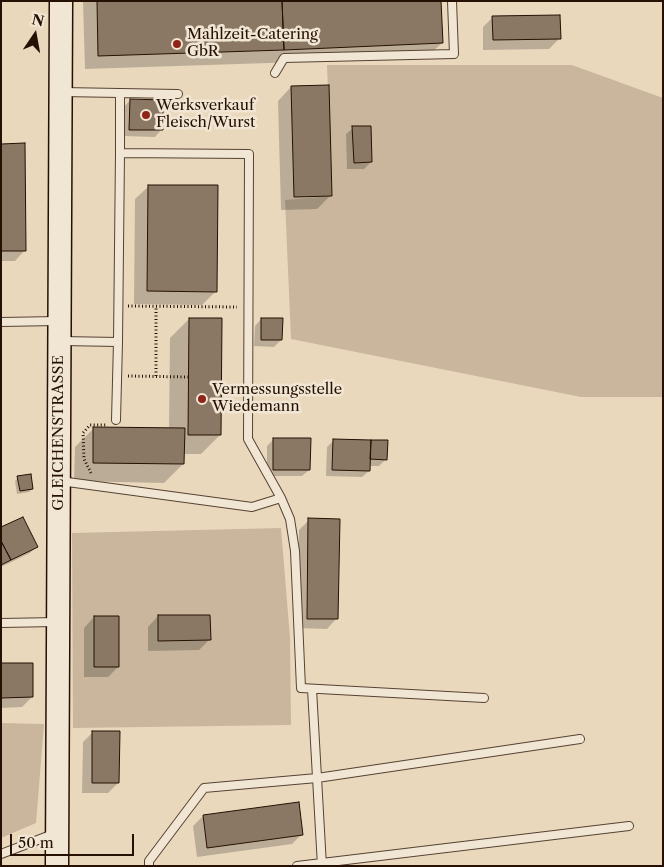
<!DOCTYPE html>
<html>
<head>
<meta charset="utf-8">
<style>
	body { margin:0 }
	#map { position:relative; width:664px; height:867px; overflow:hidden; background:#ead8bd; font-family:"Libre Caslon Text",serif }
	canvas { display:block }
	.frame { position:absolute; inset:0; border:2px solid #251003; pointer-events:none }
	.north { position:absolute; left:10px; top:10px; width:50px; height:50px; -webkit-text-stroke:4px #f1e6d4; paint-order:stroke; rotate:12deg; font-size:14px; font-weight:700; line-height:20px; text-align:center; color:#251003 }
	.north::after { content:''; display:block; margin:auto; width:18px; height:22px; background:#251003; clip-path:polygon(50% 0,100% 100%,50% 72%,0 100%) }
	.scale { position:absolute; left:10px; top:834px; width:124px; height:22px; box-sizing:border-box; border:2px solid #251003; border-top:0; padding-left:6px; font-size:15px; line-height:18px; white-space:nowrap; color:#251003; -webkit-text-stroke:4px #f1e6d4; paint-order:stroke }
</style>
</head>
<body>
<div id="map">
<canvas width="664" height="867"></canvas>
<div class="frame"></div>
<div class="north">N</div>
<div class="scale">50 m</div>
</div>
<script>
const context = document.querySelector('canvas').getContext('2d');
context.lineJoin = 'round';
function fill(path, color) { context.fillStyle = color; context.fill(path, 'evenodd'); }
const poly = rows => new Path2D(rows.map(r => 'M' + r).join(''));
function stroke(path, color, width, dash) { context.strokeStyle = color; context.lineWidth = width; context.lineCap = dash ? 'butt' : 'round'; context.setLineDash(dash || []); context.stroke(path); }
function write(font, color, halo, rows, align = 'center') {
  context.font = font + ' "Libre Caslon Text",serif'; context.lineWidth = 5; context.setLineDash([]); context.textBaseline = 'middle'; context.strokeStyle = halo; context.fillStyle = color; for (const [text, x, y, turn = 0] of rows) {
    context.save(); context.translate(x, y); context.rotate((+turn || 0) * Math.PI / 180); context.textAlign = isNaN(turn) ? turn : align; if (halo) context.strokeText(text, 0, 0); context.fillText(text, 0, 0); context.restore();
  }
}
const green = poly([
	[327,65,572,65,663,98,663,397,581,397,291,339,285,200,332,196],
	[281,528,290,638,291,725,73,728,72,533],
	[1,723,44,724,36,823,1,838]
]);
const shadow = poly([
	[83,1,440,1,442,43,428,56,269,63,85,69],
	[493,17,559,39,549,49,483,50,483,27],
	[291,87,330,196,317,209,281,210,278,101],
	[130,100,161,130,155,137,123,136,124,107],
	[353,128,371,162,364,169,347,169,346,134],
	[1,145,25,250,15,261,1,261],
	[149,186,216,291,202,305,134,304,135,199],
	[189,319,220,435,201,454,183,454,183,464,164,483,74,481,75,447,94,428,169,429,170,338],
	[261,319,281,340,274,347,254,346,255,326],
	[274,439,309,470,302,476,267,476,267,446],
	[334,440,386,459,379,466,369,466,369,471,362,477,326,476,327,447],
	[18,478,32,489,29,492,17,494,15,481],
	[309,520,337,618,327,629,298,628,299,530],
	[1,529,37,546,30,553,1,567],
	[158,616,209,640,199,650,148,651,148,627],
	[94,617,118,667,108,677,84,677,84,628],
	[1,665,32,697,22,707,1,708],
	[93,732,118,783,108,793,82,793,83,742],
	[203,816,302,834,292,844,197,857,193,826]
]);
const building = poly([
	[97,1,282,1,284,50,98,56,97,1],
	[282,1,441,1,443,43,284,50,282,1],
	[560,15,561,39,493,40,492,16,560,15],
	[329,85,332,196,294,197,291,86,329,85],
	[130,99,163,100,163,130,129,130,130,99],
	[352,126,371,126,372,162,354,163,352,126],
	[25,143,26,251,1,251,1,144,25,143],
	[148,185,218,185,217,292,147,291,148,185],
	[189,318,222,318,221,435,188,435,189,318],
	[261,318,283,318,282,340,261,340,261,318],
	[93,427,185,428,184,464,93,463,93,427],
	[273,438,311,438,310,470,273,470,273,438],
	[333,439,371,440,370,471,332,470,333,439],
	[371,440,388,440,387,460,370,459,371,440],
	[31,474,33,489,20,491,17,476,31,474],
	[23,517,38,547,11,560,1,541,1,527,23,517],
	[308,518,340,519,338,619,307,619,308,518],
	[1,541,11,560,1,565,1,541],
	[158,615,210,615,211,640,158,641,158,615],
	[94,616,119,616,119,667,94,667,94,616],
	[1,663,33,663,33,697,1,698,1,663],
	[92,731,120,731,119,783,92,783,92,731],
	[299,802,303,835,207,848,203,815,299,802]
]);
const path = poly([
	[128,306,237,307],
	[128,376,188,377],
	[156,376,156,306],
	[91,473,84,459,83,433,90,425,106,425]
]);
const lane = poly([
	[275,73,284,58,454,54,452,1],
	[62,92,178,94],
	[120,153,120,93],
	[1,322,57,321],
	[61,341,118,342,116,420],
	[118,342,120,153,249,154,248,439,281,498],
	[60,481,252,507,281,498,290,519,295,551,301,688,484,698],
	[1,623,57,622],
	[312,689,322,866],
	[1,854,56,833],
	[149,866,149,861,204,788,317,778,580,739],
	[297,866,629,826]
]);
const secondary = poly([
	[57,866,61,1]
]);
const markers = [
	[177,44,5,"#8f2418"],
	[146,115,5,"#8f2418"],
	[202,399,5,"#8f2418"]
];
const poiNames = [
	["Mahlzeit-Catering",187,35],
	["GbR",187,52],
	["Werksverkauf",156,106],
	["Fleisch/Wurst",156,123],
	["Vermessungsstelle",212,390],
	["Wiedemann",212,407]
];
const streetNames = [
	["GLEICHENSTRASSE",59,433,-90]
];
fill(green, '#c9b69d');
fill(shadow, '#0003');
fill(building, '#8b7864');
stroke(building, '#251003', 1);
stroke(lane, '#564232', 10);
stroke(secondary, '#251003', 25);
stroke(path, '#251003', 3, [1, 2.5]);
stroke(lane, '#f1e6d4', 8);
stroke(secondary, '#f1e6d4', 22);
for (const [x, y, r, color] of markers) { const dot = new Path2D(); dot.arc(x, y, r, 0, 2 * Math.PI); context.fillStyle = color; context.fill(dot); stroke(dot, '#f1e6d4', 2); }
write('15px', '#251003', '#f1e6d4', poiNames, 'left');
write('15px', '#251003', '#f1e6d4', streetNames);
</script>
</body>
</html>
